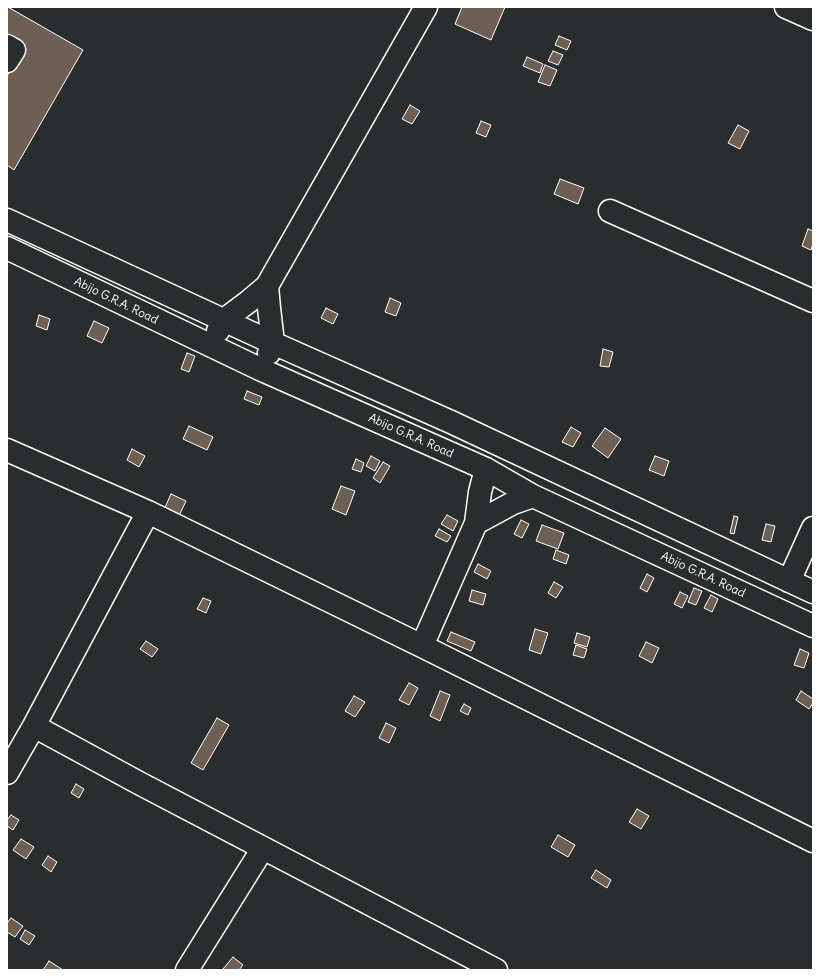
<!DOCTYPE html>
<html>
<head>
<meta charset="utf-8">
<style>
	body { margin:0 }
	#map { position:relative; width:820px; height:977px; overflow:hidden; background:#2a2d2e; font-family:Delius,sans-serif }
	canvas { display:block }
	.frame { position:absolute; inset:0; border:8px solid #fff; pointer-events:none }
</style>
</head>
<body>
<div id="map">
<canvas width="820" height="977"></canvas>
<div class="frame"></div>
</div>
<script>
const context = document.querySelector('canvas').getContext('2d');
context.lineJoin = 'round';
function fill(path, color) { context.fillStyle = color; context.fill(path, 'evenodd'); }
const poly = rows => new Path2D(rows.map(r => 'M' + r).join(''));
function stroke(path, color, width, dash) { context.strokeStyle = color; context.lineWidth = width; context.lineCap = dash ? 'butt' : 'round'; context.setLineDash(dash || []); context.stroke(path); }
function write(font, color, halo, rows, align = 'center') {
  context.font = font + ' Delius,sans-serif'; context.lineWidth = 3; context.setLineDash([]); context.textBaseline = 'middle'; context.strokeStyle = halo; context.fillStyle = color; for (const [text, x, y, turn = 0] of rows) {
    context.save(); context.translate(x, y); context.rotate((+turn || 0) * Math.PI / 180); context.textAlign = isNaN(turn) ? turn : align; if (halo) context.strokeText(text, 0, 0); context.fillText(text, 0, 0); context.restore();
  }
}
const building = poly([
	[7,7,8,7,83,50,14,170,7,165,7,76,22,50,7,42,7,7],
	[462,7,505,7,491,40,455,24,462,7],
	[559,36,571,41,567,50,555,45,559,36],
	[553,51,563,55,558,65,548,61,553,51],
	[527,57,543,64,540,73,523,66,527,57],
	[545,65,557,70,550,86,538,82,545,65],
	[410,105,420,111,412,124,402,119,410,105],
	[481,121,491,125,486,137,476,133,481,121],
	[738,125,749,131,740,149,728,143,738,125],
	[560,179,584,188,578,204,554,194,560,179],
	[808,229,813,231,813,244,811,250,802,246,808,229],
	[390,298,401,303,396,316,385,312,390,298],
	[326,308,338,314,333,324,321,318,326,308],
	[39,315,50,319,47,330,36,326,39,315],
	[94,321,109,328,102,343,87,336,94,321],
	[603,349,613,352,609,367,600,366,603,349],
	[187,353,195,356,189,372,181,369,187,353],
	[247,391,262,397,259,405,244,399,247,391],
	[189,426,213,437,207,450,183,439,189,426],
	[571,427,581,433,573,447,562,442,571,427],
	[605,428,621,439,608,458,592,446,605,428],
	[132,449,145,456,139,467,127,460,132,449],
	[371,456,380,461,375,471,366,466,371,456],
	[655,456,669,461,664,476,649,470,655,456],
	[356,459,364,463,361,472,352,469,356,459],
	[383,462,390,466,380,483,373,478,383,462],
	[341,486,355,491,346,515,332,509,341,486],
	[171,494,186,501,178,518,163,512,171,494],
	[447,515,458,521,453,531,441,524,447,515],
	[734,516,738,517,734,534,730,533,734,516],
	[521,520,529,524,522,538,514,534,521,520],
	[766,524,775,526,771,542,762,540,766,524],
	[542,525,564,533,558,549,536,541,542,525],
	[439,529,451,536,447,542,435,536,439,529],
	[556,550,569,555,566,564,553,559,556,550],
	[478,564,491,571,487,579,474,572,478,564],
	[647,574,654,578,647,592,640,588,647,574],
	[554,582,563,587,556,598,548,593,554,582],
	[694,588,702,591,696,605,688,602,694,588],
	[472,590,486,594,483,605,469,601,472,590],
	[680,592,688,596,682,608,674,604,680,592],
	[711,595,718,599,712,612,704,608,711,595],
	[203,598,211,601,206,613,197,609,203,598],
	[535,629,548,633,541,654,529,650,535,629],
	[451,632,475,642,471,651,447,641,451,632],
	[577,633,590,637,587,647,574,643,577,633],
	[146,641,158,649,152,657,140,649,146,641],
	[646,642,659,648,652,663,639,656,646,642],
	[576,645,587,649,584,658,573,655,576,645],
	[800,649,809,653,804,668,794,665,800,649],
	[409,683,418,688,409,705,399,700,409,683],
	[440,691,450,695,440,721,430,716,440,691],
	[801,691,813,699,813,703,809,709,796,700,801,691],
	[354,696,365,702,355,717,345,711,354,696],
	[464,704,471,708,468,715,460,711,464,704],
	[217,718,229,725,203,770,191,763,217,718],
	[386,723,396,728,389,743,379,738,386,723],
	[76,784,84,789,79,798,71,793,76,784],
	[637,809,649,816,641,829,629,822,637,809],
	[11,815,19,820,13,830,7,826,7,820,11,815],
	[558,835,575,845,568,857,551,847,558,835],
	[21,839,34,847,26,859,13,850,21,839],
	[48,856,57,862,51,872,42,865,48,856],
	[596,870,611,880,607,888,591,878,596,870],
	[11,918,23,926,15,937,7,932,7,923,11,918],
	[25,930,35,936,29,945,20,939,25,930],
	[233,957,243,965,239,970,224,970,223,969,233,957],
	[49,961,63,970,43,970,49,961]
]);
const minor = poly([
	[786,7,813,19],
	[7,46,14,50,7,61],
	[610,211,813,301],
	[7,220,273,343,451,422,813,592],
	[7,248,262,370,486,469,533,496,813,626],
	[267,286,269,308,273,343,269,353],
	[218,331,224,320,248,302,267,286,426,7],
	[7,450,148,512,422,646,813,841],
	[476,523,513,503,533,496],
	[789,581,813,528],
	[422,646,476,523,480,492,486,469],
	[34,726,139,783,496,970],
	[7,773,34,726,148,512],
	[187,970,263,848]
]);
const streetNames = [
	["Abijo G.R.A. Road",116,301,26],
	["Abijo G.R.A. Road",411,436,24],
	["Abijo G.R.A. Road",703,575,25]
];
fill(building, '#6e5f55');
stroke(building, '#fff', 1);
stroke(minor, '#fff', 25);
stroke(minor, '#2a2d2e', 22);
write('12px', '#fff', '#2a2d2e', streetNames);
</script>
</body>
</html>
